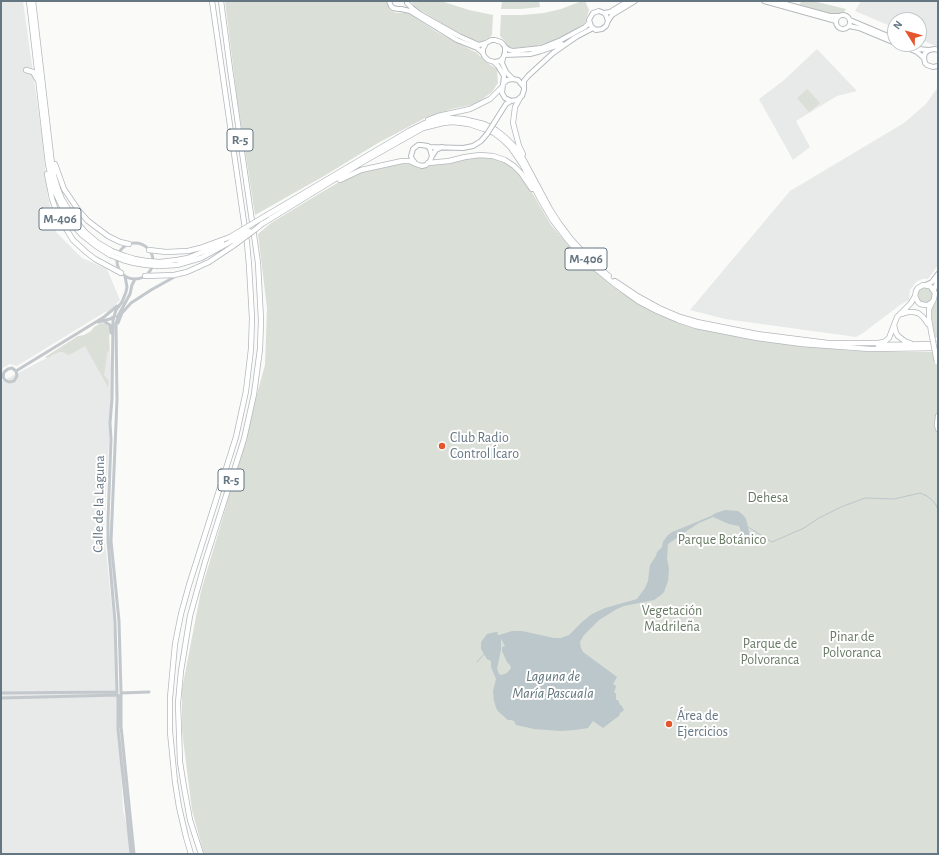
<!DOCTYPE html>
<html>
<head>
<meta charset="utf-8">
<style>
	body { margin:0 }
	#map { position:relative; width:939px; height:855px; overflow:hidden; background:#fafaf8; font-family:"Alegreya Sans",sans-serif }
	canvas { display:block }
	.frame { position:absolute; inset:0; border:2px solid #657683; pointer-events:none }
	.north { position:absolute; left:887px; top:12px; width:40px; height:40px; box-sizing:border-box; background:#fff; border:1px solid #c1c8cd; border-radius:50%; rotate:307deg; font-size:11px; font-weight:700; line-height:16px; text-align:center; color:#657683 }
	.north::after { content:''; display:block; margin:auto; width:14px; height:18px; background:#e4572e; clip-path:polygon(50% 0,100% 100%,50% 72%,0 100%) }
</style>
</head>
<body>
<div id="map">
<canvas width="939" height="855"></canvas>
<div class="frame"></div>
<div class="north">N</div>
</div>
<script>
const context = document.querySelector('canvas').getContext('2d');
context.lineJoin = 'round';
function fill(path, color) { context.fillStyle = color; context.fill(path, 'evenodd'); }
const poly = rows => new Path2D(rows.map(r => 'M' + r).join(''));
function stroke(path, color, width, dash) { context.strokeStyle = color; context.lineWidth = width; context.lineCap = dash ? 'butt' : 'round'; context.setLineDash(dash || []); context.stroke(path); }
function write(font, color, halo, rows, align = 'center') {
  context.font = font + ' "Alegreya Sans",sans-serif'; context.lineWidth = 4; context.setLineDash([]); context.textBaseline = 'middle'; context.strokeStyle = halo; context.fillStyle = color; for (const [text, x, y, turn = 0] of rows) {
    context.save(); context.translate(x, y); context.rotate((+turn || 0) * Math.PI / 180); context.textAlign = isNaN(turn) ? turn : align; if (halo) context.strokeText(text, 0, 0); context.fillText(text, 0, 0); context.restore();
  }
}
const built = poly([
	[1,1,23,1,42,137,48,197,56,232,82,258,107,269,120,300,109,311,105,312,17,366,10,364,3,368,1,373],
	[861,1,938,1,938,47,919,39,919,20,895,20,895,28,855,11],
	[817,49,857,91,837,96,796,121,810,147,793,160,759,99,783,81],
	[938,87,938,265,928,279,922,279,916,282,910,290,909,300,900,305,863,333,856,337,725,319,690,310,790,191,904,123,926,104],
	[109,325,112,388,104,532,114,627,123,810,133,854,1,854,1,382]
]);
const green = poly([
	[225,1,386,1,390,10,396,13,407,12,437,32,477,53,486,62,497,69,498,83,492,92,476,104,452,109,425,118,378,143,324,176,255,215,237,98],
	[411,1,441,1,469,10,493,15,492,35,490,37,481,42,478,41,470,38,452,29,430,16,414,6],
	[502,1,539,1,540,7,521,9,501,9],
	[582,1,585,1,589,10,585,23,564,36,556,40,536,46,514,48,509,47,504,40,500,36,501,15,522,15,544,13,561,9],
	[802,1,813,1,846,9,844,12,836,15,798,6],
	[807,89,820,103,809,112,797,98],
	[487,156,503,161,514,168,527,184,551,225,567,244,591,268,618,291,654,312,713,332,749,338,852,351,896,352,938,352,938,411,936,416,934,426,938,434,938,854,204,854,192,810,182,731,182,689,201,591,223,517,265,365,267,308,258,234,271,223,317,195,344,179,359,172,401,162,410,163,416,167,423,168,435,163,476,157],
	'917 295a8 8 0 1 1 16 0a8 8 0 1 1-16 0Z',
	[938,298,938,337,935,338,931,311],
	[101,323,106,324,109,327,109,350,107,353,106,363,104,375,109,381,108,387,85,346,69,355,63,352,59,352,47,358,45,357,78,336,84,335,91,331,94,327]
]);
const water = poly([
	[725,510,738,511,743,515,746,519,748,527,750,537,749,541,747,541,744,539,739,526,729,524,713,517,699,523,688,530,668,544,667,558,669,569,668,581,664,592,661,595,654,600,624,606,617,609,599,620,584,635,580,642,581,648,583,652,617,677,613,684,616,686,614,693,616,693,616,700,618,700,620,705,621,705,624,710,619,714,620,715,603,728,593,721,588,728,575,730,560,731,534,729,516,725,514,721,511,720,508,720,500,713,497,710,494,701,493,691,496,679,491,667,491,661,487,659,481,649,481,642,487,634,496,632,498,632,497,634,499,635,512,631,522,631,554,638,561,638,569,635,582,622,592,614,605,608,637,599,645,588,648,581,650,565,656,556,657,552,662,547,663,542,667,536,672,532,687,526,711,516,716,513],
	[501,639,505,646,502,647,502,651,507,662,510,665,511,668,507,673,502,675,499,674,497,669,501,650]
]);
const stream = poly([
	[748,527,772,542,804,528,819,518,841,507,865,498,894,499,920,493,927,496,934,502,936,505,938,510],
	[477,662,484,654]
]);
const minor = poly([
	'117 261a18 18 0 1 1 36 0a18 18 0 1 1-36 0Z',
	[103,321,105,322,110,325,111,333],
	[98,322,110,319,115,316],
	[118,323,122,313,131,303,151,290,176,276],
	[16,371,104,317,117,306],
	[3,377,5,380,9,382,14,381,17,376,16,371],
	[3,377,4,372,8,369,12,368,16,371],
	[121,692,119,621,111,541,117,400,116,324,118,316,130,294,132,285,135,279],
	[1,693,117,692,115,622,108,541,108,520,111,439,110,423,112,399,113,320,116,310,122,302,126,292,127,287,125,276],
	[121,693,149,692],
	[121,694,121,726,134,854],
	[118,695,118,729,131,854],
	[1,698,118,695]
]);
const major = poly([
	[389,1,391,6,393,8,398,9,402,9],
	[764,1,836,21],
	[775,1,830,16,839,16],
	[407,3,412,8,420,14,459,36,479,45,486,43],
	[401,9,410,11,457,40,477,48,483,53],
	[604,13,610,12,628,1],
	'836 22a7 7 0 1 1 14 0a7 7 0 1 1-14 0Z',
	[850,20,895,39],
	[608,21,606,15,604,13,599,11,593,13,590,18,589,20,591,26,593,28,596,30,602,29,606,26,608,21,612,15,635,1],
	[849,26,859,28,895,43],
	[574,38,593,28],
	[898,44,917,52,924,58],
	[906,44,919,49,928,50],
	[505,47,509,50,513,51,541,48,561,40,585,27,589,23],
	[938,50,935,49,929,50,925,53,924,58,925,63,927,65,933,67,938,66],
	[504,55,530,54,541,51,562,44],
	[503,58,502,63,506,72,513,79],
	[494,62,500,61,503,58,505,53,505,47,503,44,501,42,495,40,491,40,486,43,483,49,483,53,484,56,488,60,494,62,498,66,504,76,502,93,505,98,511,101],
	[503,84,507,80,513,79,518,80,523,86],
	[494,123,506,104,511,101,517,100,522,96,524,90,524,81,528,76,553,53,576,37],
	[428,147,463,148,473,146,481,141,487,134],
	[432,156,430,149,428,146,421,145,418,145,413,149,411,156,412,159,416,164,422,166,426,165,430,161,432,156,436,150,442,147],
	[926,285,932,282,938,274],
	[934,290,938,279]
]);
const highway = poly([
	[29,1,48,164,54,190,64,211,71,223,82,235,96,246,110,255],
	[33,1,52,164,54,176,58,189,62,199,75,220,85,232,98,243,112,251],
	[26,70,33,72,37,79],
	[520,98,515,107,513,123,519,146,523,154],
	[428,120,438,116,470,109,490,99,502,87],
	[428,163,449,161,465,157,480,155,493,156,505,160,514,166,521,173,532,189],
	[55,164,64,189,79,211,88,221,108,236,120,242,129,244],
	[47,174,52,199,57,213,65,227,73,240,86,252,95,259,121,273],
	[340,180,361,170,402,161,410,161,416,164],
	[267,215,409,131,425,123,448,118,463,119,484,124,496,130,506,138,513,145,520,153,550,209,559,223,571,239,582,251,598,267,609,276],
	[262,224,361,163,423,128,443,123,453,122,469,124,484,129,494,133,503,140,511,148,522,164,540,199,553,221,566,238,579,253,596,269,617,286,638,301,657,311,678,320,696,326,757,338,802,344,870,349,938,348],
	[149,250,166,252,188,251,200,248,230,237],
	[125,256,135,259,146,261],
	[123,260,134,263,146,265],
	[160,262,177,260,188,258,200,253,222,243],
	[159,266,177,265,201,258,232,241],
	[145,276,174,275,187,272,209,262,233,246],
	[615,281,639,297,659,308,680,317,697,322,757,334,828,343,878,343,884,342,889,338,897,317,911,303,915,296],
	[901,314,908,312,913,312,918,313,923,317,928,324],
	[894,325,896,333,898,336,906,342,910,343],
	[931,331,929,319,929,309,934,299,935,293,931,287,929,286,923,285,918,288,916,291,915,296,918,302,920,304,925,305,928,305,932,302],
	[878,345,938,344],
	[938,416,937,425,938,429],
	[191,854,186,837,179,807,175,782,170,732,170,698,175,644,181,614,189,585,236,437,246,391,251,349,252,318,249,265,247,243,212,1],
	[201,854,190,820,184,787,180,762,179,733,178,703,181,671,190,616,205,562,244,439,254,394,260,349,261,320,258,263,230,69,221,1]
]);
const majorBridge = poly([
	[487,134,494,123]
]);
const highwayBridge = poly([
	[230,237,267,215],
	[232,241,249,231],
	[233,246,256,229,262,224],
	[112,251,125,256],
	[110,255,123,260],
	[146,261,160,262],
	[146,265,159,266],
	[931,331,937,362]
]);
const markers = [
	[442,446,4,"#e4572e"],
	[669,724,4,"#e4572e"]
];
const shields = [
	[240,140,26],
	[60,219,42],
	[586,259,42],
	[231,480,26]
];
const shieldNames = [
	["R-5",240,140],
	["M-406",60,219],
	["M-406",586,259],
	["R-5",231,480]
];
const poiNames = [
	["Club Radio",450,438],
	["Control Ícaro",450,454],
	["Área de",677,716],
	["Ejercicios",677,732]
];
const parkNames = [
	["Dehesa",768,498],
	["Parque Botánico",722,540],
	["Vegetación",672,611],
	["Madrileña",672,627],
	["Pinar de",852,637],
	["Polvoranca",852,653],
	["Parque de",770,644],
	["Polvoranca",770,660]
];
const streetNames = [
	["Calle de la Laguna",99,504,-89]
];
const waterNames = [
	["Laguna de",553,676],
	["María Pascuala",553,693]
];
fill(built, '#e8e9e9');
fill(green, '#dadfd7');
fill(water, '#bbc7cb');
stroke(stream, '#bbc7cb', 1);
stroke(major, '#b5babe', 6);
stroke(highway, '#b4b9bd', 6);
stroke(minor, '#c3c8cc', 3);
stroke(major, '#fff', 4);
stroke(highway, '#fff', 4.5);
stroke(majorBridge, '#b5babe', 6, []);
stroke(highwayBridge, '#b4b9bd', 6, []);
stroke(majorBridge, '#fff', 4);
stroke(highwayBridge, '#fff', 4.5);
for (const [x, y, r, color] of markers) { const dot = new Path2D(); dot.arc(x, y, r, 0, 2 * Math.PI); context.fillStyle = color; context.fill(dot); stroke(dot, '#fff', 1.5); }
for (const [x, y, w] of shields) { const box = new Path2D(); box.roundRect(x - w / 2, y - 11, w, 22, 3); context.fillStyle = '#fff'; context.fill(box); stroke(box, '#657683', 1); }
write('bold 13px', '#657683', null, shieldNames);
write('14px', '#657683', '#fff', poiNames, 'left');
write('14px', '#687a64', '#fff', parkNames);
write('14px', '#657683', '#fff', streetNames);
write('italic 15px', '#60757c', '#fff', waterNames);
</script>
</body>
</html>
